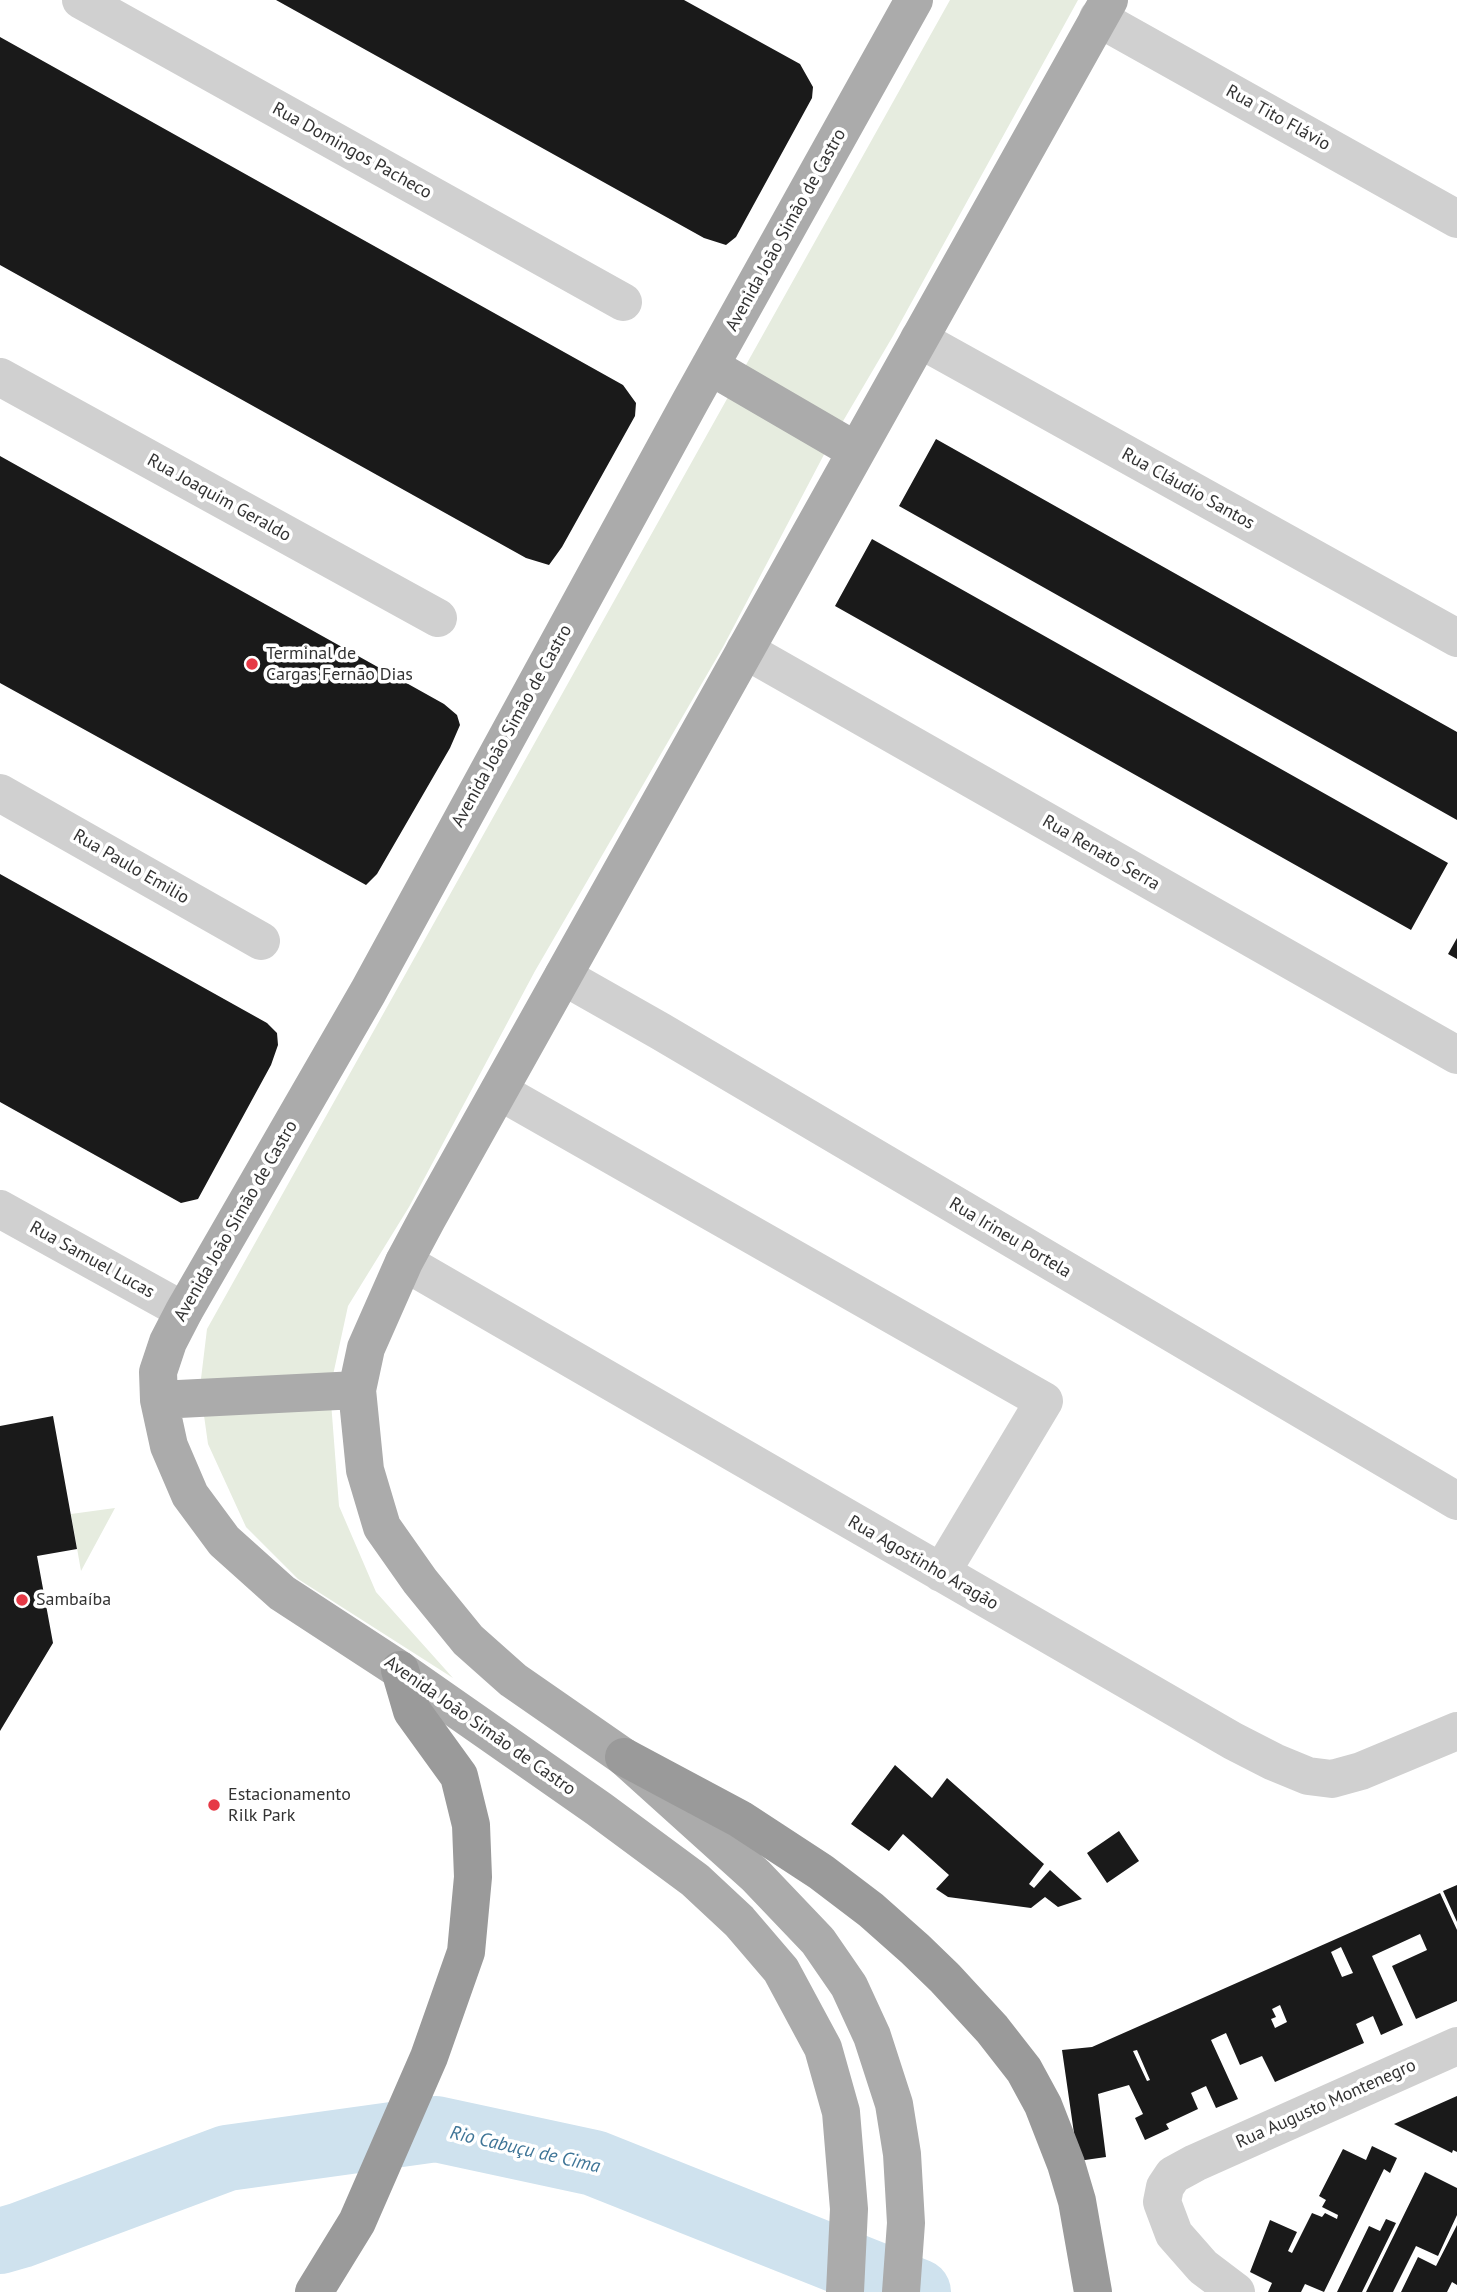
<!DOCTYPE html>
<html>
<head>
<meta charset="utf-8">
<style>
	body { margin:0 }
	canvas { display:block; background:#fff }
</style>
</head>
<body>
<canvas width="1457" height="2292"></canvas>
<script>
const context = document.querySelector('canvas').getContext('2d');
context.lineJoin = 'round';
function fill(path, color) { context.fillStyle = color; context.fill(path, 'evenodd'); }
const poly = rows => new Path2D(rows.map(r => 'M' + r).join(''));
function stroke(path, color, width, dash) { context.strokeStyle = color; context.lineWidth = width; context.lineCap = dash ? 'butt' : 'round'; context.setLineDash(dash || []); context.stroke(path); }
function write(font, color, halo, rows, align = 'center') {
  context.font = font + ' "PT Sans",sans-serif'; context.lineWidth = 7; context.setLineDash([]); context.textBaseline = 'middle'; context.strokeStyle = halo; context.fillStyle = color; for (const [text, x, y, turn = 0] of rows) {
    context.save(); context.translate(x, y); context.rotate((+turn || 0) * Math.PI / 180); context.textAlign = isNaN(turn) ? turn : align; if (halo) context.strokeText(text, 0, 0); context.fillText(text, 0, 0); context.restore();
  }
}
const green = poly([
	[950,0,1078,0,893,336,829,445,723,647,535,971,409,1207,348,1306,330,1389,339,1506,376,1592,453,1678,298,1579,246,1527,208,1444,200,1387,207,1329],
	[115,1508,81,1571,71,1514]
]);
const river = poly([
	[0,2241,21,2235,227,2158,436,2129,594,2163,918,2292]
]);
const building = poly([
	[276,0,684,0,800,64,813,87,812,98,736,237,726,245,704,238],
	[0,37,623,385,636,403,635,416,562,547,549,565,526,558,0,265],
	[936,439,1457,732,1457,820,899,506],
	[0,456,444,704,457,715,460,725,450,748,377,874,366,885,0,683],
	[872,539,1448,863,1411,930,835,606],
	[0,874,267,1023,277,1033,278,1045,271,1065,198,1199,181,1203,0,1102],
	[1457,938,1457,959,1448,954],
	[53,1416,77,1549,37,1556,53,1643,0,1731,0,1426],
	[895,1765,932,1798,947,1778,1044,1864,1029,1884,1034,1888,1050,1870,1082,1899,1058,1907,1045,1897,1031,1908,948,1897,936,1889,949,1875,903,1834,889,1851,851,1824],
	[1119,1831,1139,1861,1107,1883,1087,1853],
	[1457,1885,1457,1922,1443,1891],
	[1440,1893,1457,1930,1457,2001,1416,2019,1392,1966,1427,1950,1420,1934,1372,1956,1403,2025,1381,2035,1373,2016,1356,2024,1364,2043,1275,2082,1262,2056,1240,2065,1226,2033,1211,2040,1238,2099,1216,2108,1206,2086,1191,2093,1198,2109,1166,2124,1169,2129,1145,2140,1135,2118,1143,2114,1129,2085,1098,2094,1106,2157,1078,2161,1062,2050,1092,2047],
	[1341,1947,1353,1973,1342,1977,1331,1952],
	[1280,2005,1287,2022,1275,2028,1271,2019,1276,2017,1272,2009],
	[1137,2050,1150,2080,1147,2081,1133,2051],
	[1457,2096,1457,2152,1453,2150,1452,2153,1394,2124],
	[1372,2146,1397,2158,1390,2173,1384,2169,1324,2292,1305,2284,1301,2292,1268,2292,1272,2283,1250,2272,1270,2220,1297,2232,1288,2251,1292,2253,1312,2213,1322,2217,1325,2213,1337,2219,1338,2215,1322,2207,1326,2200,1319,2196,1343,2149,1366,2160],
	[1425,2172,1457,2188,1457,2215,1438,2256,1416,2246,1393,2292,1366,2292],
	[1386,2219,1396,2223,1362,2292,1337,2292,1369,2226,1380,2231],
	[1457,2225,1457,2285,1452,2282,1447,2292,1401,2292,1418,2257,1436,2266]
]);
const minor = poly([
	[81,0,623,302],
	[1098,18,1457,219],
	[919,339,1457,638],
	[0,377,438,618],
	[745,650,1457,1055],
	[0,793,261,941],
	[563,976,660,1031,1457,1501],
	[499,1091,1044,1401,941,1573],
	[0,1209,184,1311],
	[404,1262,1233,1741,1274,1762,1308,1776,1332,1779,1361,1771,1457,1731],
	[1236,2292,1203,2267,1174,2234,1162,2202,1165,2187,1173,2175,1195,2163,1457,2046]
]);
const major = poly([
	[710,366,856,451],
	[159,1400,357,1390],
	[845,2292,849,2209,841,2112,823,2048,781,1970,739,1921,695,1880,599,1809,400,1670,282,1593,224,1541,190,1495,169,1446,159,1400,158,1372,168,1342,184,1311,368,992,690,402,914,0],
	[901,2292,906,2223,902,2154,894,2104,872,2036,849,1986,818,1941,756,1876,624,1757,513,1680,468,1640,420,1581,382,1527,365,1470,357,1390,366,1348,404,1262,427,1219,1109,0]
]);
const highway = poly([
	[624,1757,740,1819,821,1872,871,1910,915,1949,945,1978,992,2029,1024,2070,1043,2105,1066,2164,1077,2201,1093,2292],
	[314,2292,357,2222,429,2057,466,1952,473,1877,471,1825,459,1776,412,1711,400,1670]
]);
const markers = [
	[252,664,7,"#e63946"],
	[22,1600,7,"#e63946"],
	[214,1805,7,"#e63946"]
];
const streetNames = [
	["Rua Tito Flávio",1278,118,29],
	["Rua Domingos Pacheco",352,151,29],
	["Avenida João Simão de Castro",786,230,-61],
	["Rua Cláudio Santos",1188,489,29],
	["Rua Joaquim Geraldo",219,498,29],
	["Avenida João Simão de Castro",512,726,-61],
	["Rua Renato Serra",1101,853,30],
	["Rua Paulo Emilio",131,867,30],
	["Avenida João Simão de Castro",236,1221,-60],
	["Rua Irineu Portela",1010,1238,31],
	["Rua Samuel Lucas",92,1260,29],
	["Rua Agostinho Aragão",923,1563,30],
	["Avenida João Simão de Castro",480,1726,35],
	["Rua Augusto Montenegro",1326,2104,-24]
];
const poiNames = [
	["Terminal de",266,654],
	["Cargas Fernão Dias",266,675],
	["Sambaíba",36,1600],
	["Estacionamento",228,1795],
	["Rilk Park",228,1816]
];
const waterNames = [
	["Rio Cabuçu de Cima",525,2150,13]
];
fill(green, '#e6ecdf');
stroke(river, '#cfe2ee', 66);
fill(building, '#1a1a1a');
stroke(minor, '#d0d0d0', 38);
stroke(major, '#ababab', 38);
stroke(highway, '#9a9a9a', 38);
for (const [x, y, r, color] of markers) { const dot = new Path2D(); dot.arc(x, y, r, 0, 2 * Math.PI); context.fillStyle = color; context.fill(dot); stroke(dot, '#fff', 2.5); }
write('18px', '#333', '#fff', streetNames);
write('18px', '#333', '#fff', poiNames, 'left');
write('italic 19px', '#3f7597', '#fff', waterNames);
</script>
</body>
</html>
